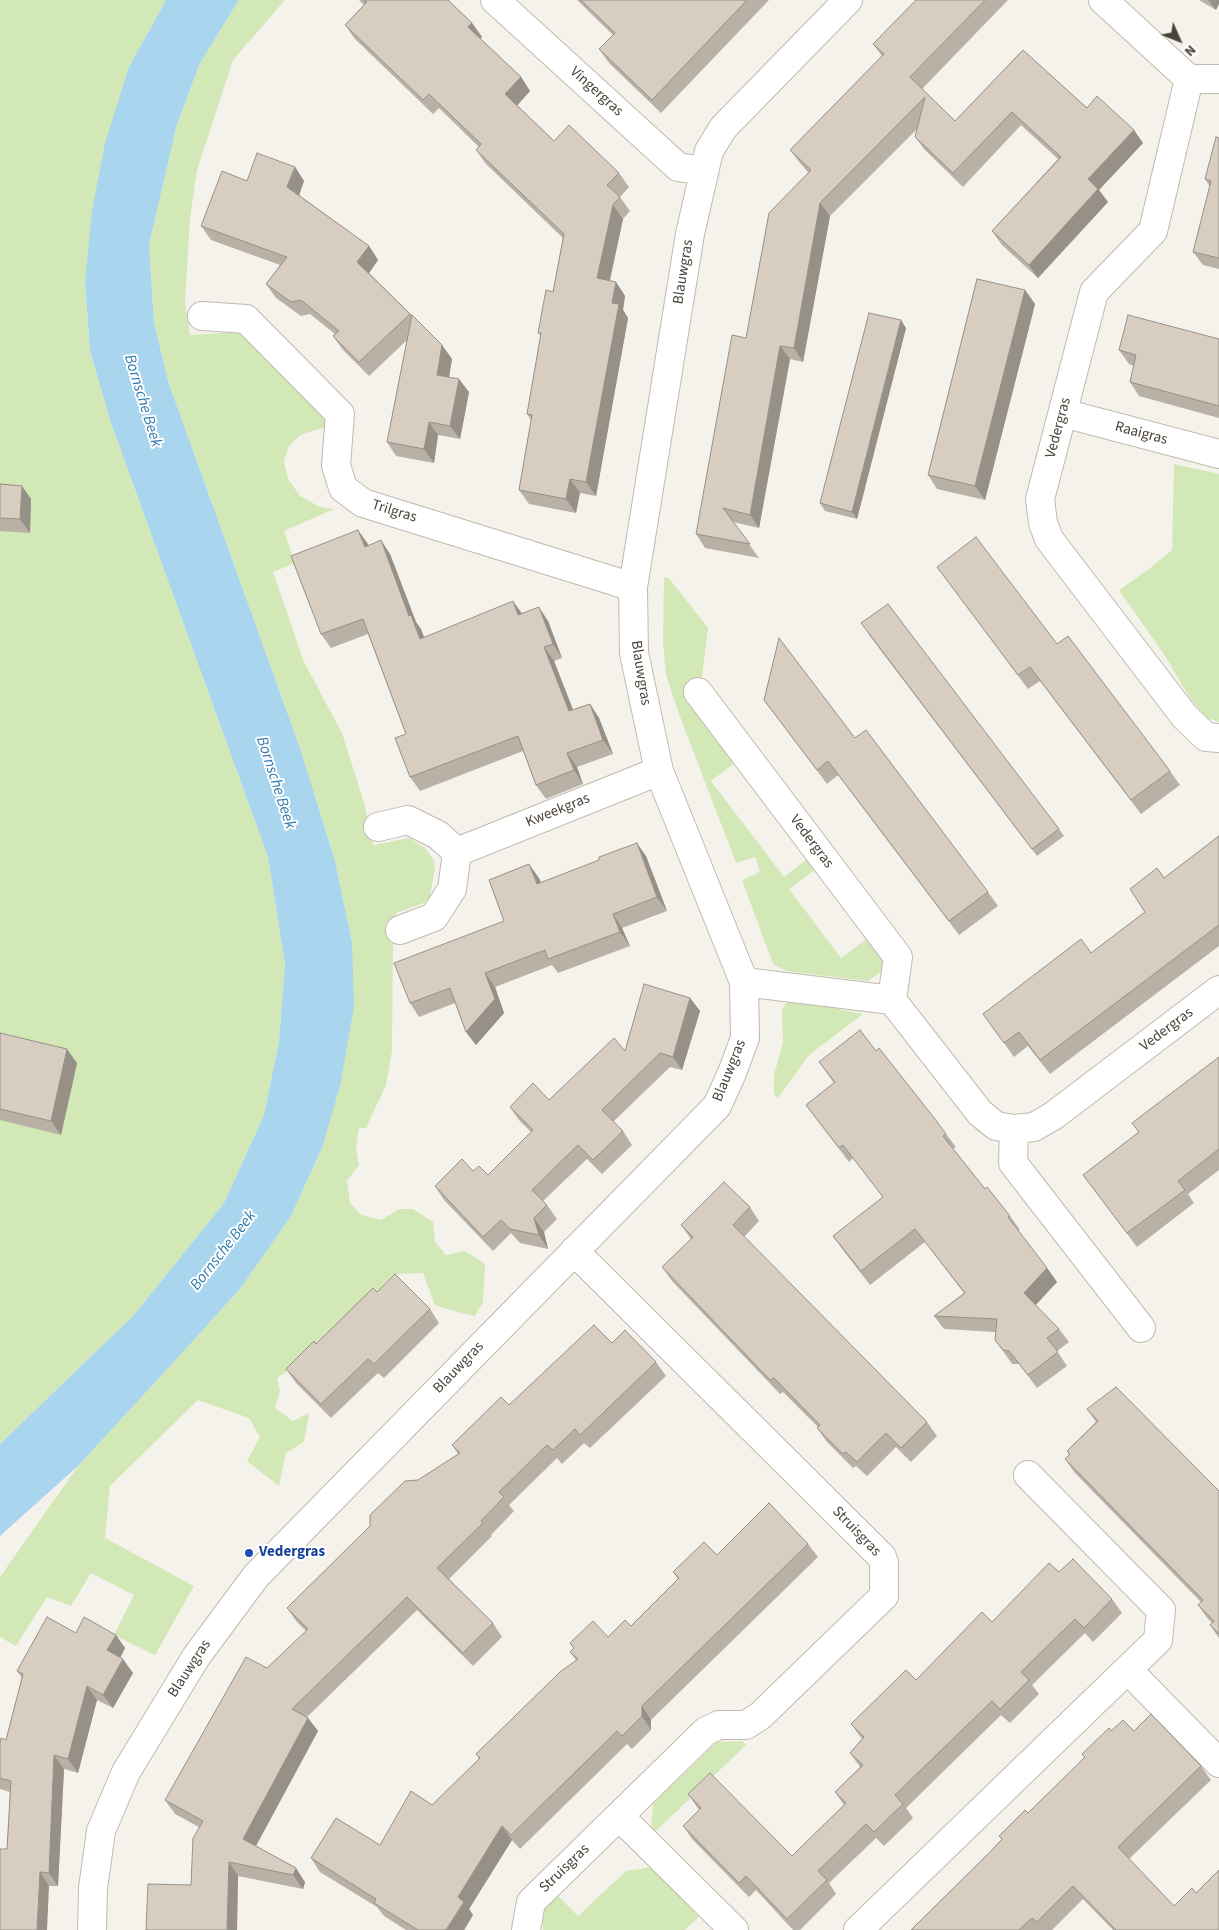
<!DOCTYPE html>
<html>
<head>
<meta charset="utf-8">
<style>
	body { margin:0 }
	#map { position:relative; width:1219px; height:1930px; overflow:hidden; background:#f5f2ec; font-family:"Source Sans 3",sans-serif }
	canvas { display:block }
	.north { position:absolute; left:1154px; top:15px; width:50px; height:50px; -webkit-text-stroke:4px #fff; paint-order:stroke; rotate:134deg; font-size:14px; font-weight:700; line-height:20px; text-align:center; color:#4a4339 }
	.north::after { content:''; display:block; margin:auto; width:18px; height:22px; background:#4a4339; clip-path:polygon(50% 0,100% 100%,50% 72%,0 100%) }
</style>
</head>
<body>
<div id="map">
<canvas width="1219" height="1930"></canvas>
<div class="north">N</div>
</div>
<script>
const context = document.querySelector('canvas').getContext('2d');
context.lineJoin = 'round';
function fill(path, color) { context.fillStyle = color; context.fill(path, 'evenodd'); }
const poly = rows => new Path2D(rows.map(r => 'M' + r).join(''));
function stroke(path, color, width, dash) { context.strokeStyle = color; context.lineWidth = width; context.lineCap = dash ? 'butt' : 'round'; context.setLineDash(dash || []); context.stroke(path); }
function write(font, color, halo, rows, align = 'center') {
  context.font = font + ' "Source Sans 3",sans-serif'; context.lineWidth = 4; context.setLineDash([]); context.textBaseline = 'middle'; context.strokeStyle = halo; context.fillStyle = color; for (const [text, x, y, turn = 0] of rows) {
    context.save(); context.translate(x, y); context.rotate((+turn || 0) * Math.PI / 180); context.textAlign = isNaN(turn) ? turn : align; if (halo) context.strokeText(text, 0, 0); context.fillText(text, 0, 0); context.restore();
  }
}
const green = poly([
	[0,0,166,0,129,67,85,282,90,351,111,423,268,857,285,964,279,1041,264,1115,224,1203,134,1315,0,1444],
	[239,0,285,0,233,60,197,170,190,218,185,304,190,335,240,332,331,426,312,431,299,436,289,446,284,461,288,479,300,496,320,507,334,509,284,531,295,563,273,572,304,662,342,733,365,806,373,845,409,838,426,849,434,861,435,868,429,901,396,913,397,940,393,941,392,1051,386,1085,366,1128,359,1128,356,1148,359,1165,347,1181,350,1203,361,1215,381,1220,400,1209,413,1209,433,1222,435,1242,446,1255,465,1251,485,1264,483,1302,475,1316,460,1313,435,1305,423,1273,394,1274,319,1349,277,1378,280,1391,275,1408,293,1421,309,1413,304,1442,286,1453,279,1486,247,1461,260,1437,249,1418,198,1400,110,1486,105,1538,194,1586,155,1655,114,1635,134,1595,91,1573,71,1606,47,1597,16,1646,0,1637,0,1577,78,1466,240,1289,291,1216,322,1148,352,942,335,861,301,751,168,381,154,322,149,245,177,124,200,63],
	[1174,464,1219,474,1219,722,1205,717,1190,698,1165,656,1119,590,1149,569,1172,550],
	[668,577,708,628,702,677,683,693,736,762,711,781,784,877,808,858,816,869,789,889,841,958,868,938,884,959,884,970,868,981,786,971,773,964,742,880,760,872,755,857,736,863,679,714,666,675,663,641,664,578],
	[792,1000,863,1014,809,1055,778,1098,774,1094,774,1075,783,1042,782,1011,785,1004],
	[742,1741,746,1745,655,1832,651,1828,653,1804,717,1742],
	[654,1867,699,1917,685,1930,543,1930,543,1911,557,1895,578,1916,626,1871]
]);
const water = poly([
	[166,0,239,0,200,63,177,124,149,245,154,322,168,381,301,751,335,861,352,942,354,1007,340,1086,322,1148,291,1216,240,1289,170,1366,78,1466,0,1536,0,1444,134,1315,224,1203,264,1115,279,1041,285,964,268,857,111,423,90,351,85,282,92,211,105,143,129,67]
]);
const minor = poly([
	[495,0,678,167,704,171],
	[1103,0,1189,79,1219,79],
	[1189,79,1153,231,1094,292,1040,499,1043,523,1049,539,1185,717,1206,737,1219,738],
	[202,316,246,319,340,414,336,465,343,488,363,503,633,587],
	[1063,413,1219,454],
	[698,692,898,957,892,1000],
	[378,827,408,820,438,835,457,852],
	[457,852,659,771],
	[400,930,434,917,452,889,457,852],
	[744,982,892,1000,980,1113,996,1126,1014,1129,1013,1163,1141,1328],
	[1014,1129,1034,1127,1053,1116,1219,990],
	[1128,1670,1219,1763],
	[619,1816,734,1930],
	[92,1930,93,1888,101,1831,126,1772,196,1657,256,1576,717,1106,732,1073,745,1038,744,982,659,771,634,653,633,587,690,234,709,151,723,128,848,0],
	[526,1930,531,1902,706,1731,719,1725,746,1725,760,1716,884,1596,884,1563,882,1557,574,1251],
	[858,1930,1158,1640,1161,1610,1028,1475]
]);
const wall = poly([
	[359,0,448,0,472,23,482,37,480,38,521,77,530,91,517,105,554,141,619,173,629,187,620,197,630,211,623,219,610,281,616,282,625,296,623,310,628,318,596,496,580,493,576,513,529,504,519,490,531,420,527,414,541,336,538,333,553,292,563,238,486,164,476,150,479,147,439,108,433,114,355,39,345,25,364,5],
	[577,0,769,0,661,113,609,63,599,49,613,35],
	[916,0,1008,0,922,89,955,121,1023,50,1087,108,1143,143,1099,190,1108,202,1038,278,1002,245,992,231,1058,159,1021,125,963,187,925,150,915,137,918,128,830,216,803,362,790,359,759,528,733,522,759,558,705,548,696,534,746,338,808,172,800,163,790,150,882,56,873,44],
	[1199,0,1219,0,1216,10],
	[1219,138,1219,269,1203,265,1193,252,1210,187,1205,179],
	[295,167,304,181,299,195,369,246,378,260,369,273,442,345,452,359,449,377,469,392,460,439,438,435,434,463,396,456,387,442,407,340,369,376,343,350,333,336,335,334,310,314,301,316,276,298,266,284,280,265,211,240,201,226,247,181],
	[1025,290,1035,304,985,500,937,489,928,475],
	[906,328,857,519,825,511,820,503],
	[1219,339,1219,418,1139,396,1130,382,1134,366,1129,364,1119,350],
	[0,484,22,486,31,499,30,533,0,531],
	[368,545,390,554,416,622,421,629,424,637,522,614,548,621,562,658,554,661,573,710,590,704,599,718,613,754,577,767,583,784,546,799,536,785,523,751,420,791,410,777,406,734,368,634,331,648,321,634],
	[937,567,1057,644,1170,771,1180,785,1141,814,1040,681,1028,689],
	[866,631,1059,829,1064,836,1037,856],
	[764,700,855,738,988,892,998,906,959,935,838,775,827,784],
	[1219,836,1219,946,1050,1074,1028,1046,1014,1057,983,1014,1091,953,1145,912,1164,878],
	[646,856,667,911,622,928,630,946,558,973,552,965,495,987,504,1013,476,1045,466,1032,455,1003,419,1017,410,1003,504,921,539,878,541,883],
	[690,998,700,1011,682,1070,670,1067,613,1122,623,1131,632,1145,602,1174,587,1159,543,1201,547,1205,557,1219,544,1232,548,1249,520,1243,511,1233,493,1251,444,1200,435,1186,473,1171,488,1175,531,1132,519,1120,510,1107,549,1100,625,1051],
	[0,1033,77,1063,61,1135,0,1120],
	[876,1051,946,1134,956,1147,953,1149,985,1189,1010,1216,1020,1230,1018,1230,1047,1268,1057,1282,1035,1305,1059,1329,1069,1342,1057,1351,1067,1366,1037,1388,1019,1364,1012,1364,1005,1354,995,1340,996,1332,944,1329,934,1316,964,1293,925,1242,870,1285,843,1250,833,1236,883,1197,853,1158,849,1162,806,1105,834,1083,819,1062],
	[1219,1057,1219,1170,1188,1194,1194,1203,1137,1247,1083,1175,1139,1132],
	[750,1207,759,1221,744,1237,927,1422,937,1436,911,1462,896,1447,867,1476,856,1466,853,1468,827,1442,817,1428,818,1427,783,1392,780,1394,672,1281,662,1267,691,1239,681,1225],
	[377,1292,430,1309,439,1323,384,1378,378,1373,331,1418,296,1383,286,1369],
	[612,1343,656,1362,666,1376,590,1448,584,1443,562,1464,557,1458,509,1505,514,1511,491,1535,492,1536,449,1579,493,1623,502,1637,473,1666,417,1610,307,1717,318,1731,256,1846,305,1882,303,1889,238,1876,237,1930,146,1930,191,1885,199,1827,175,1814,165,1800,306,1631,297,1622,287,1608,418,1480,458,1454,452,1445,509,1405],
	[1087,1409,1219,1491,1219,1638,1210,1625,1212,1623,1208,1619,1198,1605,1201,1602,1075,1473,1065,1459,1069,1455,1067,1451,1096,1422],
	[808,1544,818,1557,651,1720,651,1730,632,1749,627,1744,520,1849,512,1840,469,1909,473,1915,464,1930,406,1930,384,1916,377,1907,320,1872,311,1858,380,1845,432,1805,479,1759,476,1754,576,1660,570,1652,574,1649,570,1643,608,1637,631,1626,678,1579,673,1572,717,1555],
	[1059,1572,1112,1599,1122,1613,1093,1642,1085,1633,1032,1685,1039,1694,1010,1723,1001,1715,906,1808,913,1818,884,1846,876,1838,829,1883,836,1894,800,1930,793,1930,756,1890,749,1897,693,1840,683,1826,699,1810,688,1794,792,1856,844,1805,835,1792,860,1767,850,1753,862,1739,851,1724,916,1680,992,1622],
	[76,1633,116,1635,125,1648,120,1658,133,1673,113,1708,97,1700,78,1773,64,1769,58,1886,49,1886,7,1849,10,1792,0,1789,0,1743,6,1740,22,1678,17,1671],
	[1111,1731,1134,1731,1201,1766,1211,1780,1129,1859,1174,1906,1219,1930,1113,1930,1083,1899,1052,1930,911,1930,991,1851,1002,1839,999,1836,1028,1813,1085,1758,1082,1754]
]);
const shadedWall = poly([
	[1208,0,1219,0,1219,4,1216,10],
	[472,23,482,37,478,41,468,27],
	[521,77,530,91,515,108,505,94],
	[1134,130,1143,143,1099,190,1108,202,1038,278,1029,265,1088,179],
	[295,167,304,181,297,201,287,187],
	[820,203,830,216,803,362,794,348],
	[613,205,623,219,607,292,597,278],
	[369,246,378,260,367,276,357,262],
	[616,282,625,296,623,310,628,318,596,496,586,482,612,303],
	[1025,290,1035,304,985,500,975,486],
	[901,320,906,328,857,519,852,512],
	[442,345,452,359,447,388,437,375],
	[780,346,790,359,759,528,750,515],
	[459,379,469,392,460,439,450,426],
	[429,422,438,435,434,463,424,449],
	[570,479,580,493,576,513,566,499],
	[22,486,31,499,30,533,20,519],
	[358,530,368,544,374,560,365,547],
	[381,540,390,554,416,622,421,629,430,653,420,639,409,616],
	[513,601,523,615,518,615],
	[539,607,548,621,562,658,553,644],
	[544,647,554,661,579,725,569,711],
	[590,704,599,718,613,754,603,740],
	[567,753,577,767,583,784,574,770],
	[637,843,646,856,667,911,657,897],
	[529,864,539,878,547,898,537,884],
	[613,914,622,928,630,946,620,932],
	[485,973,495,987,504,1013,476,1045,466,1032],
	[690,998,700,1011,682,1070,673,1057],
	[67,1049,77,1063,61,1135,51,1121],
	[534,1218,544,1232,548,1249,539,1235],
	[1047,1268,1057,1282,1034,1307,1024,1293],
	[116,1635,125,1648,117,1664,107,1650],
	[123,1659,133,1673,113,1708,103,1695],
	[87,1686,97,1700,78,1773,68,1759],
	[642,1706,651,1720,651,1730,642,1716],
	[308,1718,318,1731,252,1853,243,1839],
	[54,1755,64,1769,58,1886,49,1873],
	[502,1826,512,1840,469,1909,473,1915,464,1930,446,1930,458,1897],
	[229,1862,238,1876,237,1930,227,1930],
	[296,1868,305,1882,303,1889,293,1875],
	[40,1872,49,1886,47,1930,37,1930]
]);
const building = poly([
	[364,0,448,0,472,23,468,27,521,77,505,94,554,141,569,125,619,173,607,185,620,197,613,205,597,278,616,282,612,303,619,304,586,482,570,479,566,499,519,490,532,415,527,414,541,333,538,333,546,290,553,292,564,234,476,150,481,144,429,94,423,100,345,25,367,2,364,0],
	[581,0,747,0,652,100,599,49,615,33,581,0],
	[916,0,985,0,910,77,955,121,1023,50,1087,108,1097,96,1134,130,1088,179,1098,189,1029,265,992,231,1061,157,1012,112,953,173,915,137,925,97,820,203,794,348,780,346,750,515,723,508,750,544,696,534,732,335,746,338,769,213,811,170,790,150,884,54,873,44,916,0],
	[1216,137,1219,138,1219,258,1193,252,1211,181,1205,179,1216,137],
	[257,153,295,167,287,187,369,246,357,262,410,314,359,362,333,336,339,331,301,300,291,302,266,284,287,257,201,226,222,171,247,181,257,153],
	[977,279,1025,290,975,486,928,475,977,279],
	[869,313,901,320,852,512,820,503,869,313],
	[412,315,442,345,437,375,459,379,450,426,429,422,424,449,387,442,412,315],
	[1128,315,1219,339,1219,406,1130,382,1136,355,1119,350,1128,315],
	[0,484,22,486,20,519,0,518,0,484],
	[358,530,365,547,381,540,409,616,411,615,420,639,513,601,518,615,539,607,553,644,544,647,569,711,590,704,603,740,567,753,574,770,536,785,518,736,410,777,395,738,406,734,363,619,321,634,291,556,358,530],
	[976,537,1057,644,1068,636,1170,771,1131,800,1030,667,1018,675,937,567,976,537],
	[888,604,1059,829,1032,849,861,623,888,604],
	[779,638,855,738,866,730,988,892,949,921,828,761,817,770,764,700,779,638],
	[1219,836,1219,925,1040,1060,1019,1032,1004,1043,983,1014,1081,939,1091,953,1145,912,1130,889,1157,868,1164,878,1219,836],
	[637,843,657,897,613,914,620,932,548,959,545,950,485,973,495,999,466,1032,450,988,410,1003,394,963,504,921,489,880,529,864,537,884,599,860,599,857,637,843],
	[644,984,690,998,673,1057,660,1053,602,1110,623,1131,593,1160,578,1145,532,1190,547,1205,534,1218,539,1235,510,1229,501,1220,483,1237,435,1186,462,1159,473,1171,479,1166,488,1175,533,1130,510,1107,533,1083,549,1100,614,1038,625,1051,644,984],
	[860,1030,876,1051,879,1048,935,1119,946,1134,943,1136,985,1189,987,1187,1010,1216,1008,1217,1047,1268,1024,1293,1059,1329,1047,1338,1058,1352,1028,1375,1009,1351,1003,1350,995,1340,997,1319,934,1316,965,1293,915,1229,861,1271,833,1236,883,1197,843,1145,839,1148,806,1105,835,1082,819,1062,860,1030],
	[0,1033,67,1049,51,1121,0,1109,0,1033],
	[1219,1057,1219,1149,1178,1181,1185,1190,1127,1233,1083,1175,1139,1132,1132,1123,1219,1057],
	[724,1182,750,1207,733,1225,927,1422,901,1448,886,1433,857,1462,846,1452,843,1454,817,1428,820,1425,774,1378,770,1380,662,1267,693,1237,681,1225,724,1182],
	[395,1274,430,1309,374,1364,368,1359,321,1404,286,1369,314,1341,316,1344,373,1288,377,1292,395,1274],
	[594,1325,612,1343,625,1330,656,1362,580,1435,575,1429,553,1450,547,1445,499,1492,504,1497,481,1521,483,1523,437,1568,493,1623,463,1653,407,1597,292,1709,308,1718,243,1839,296,1868,293,1875,229,1862,227,1930,146,1930,148,1884,191,1885,193,1838,203,1821,165,1800,246,1657,267,1668,308,1629,287,1608,370,1526,370,1515,405,1481,418,1480,460,1453,452,1445,501,1397,509,1405,594,1325],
	[1116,1387,1219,1491,1219,1634,1210,1625,1214,1621,1198,1605,1203,1600,1065,1459,1070,1454,1067,1451,1098,1421,1087,1409,1116,1387],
	[769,1503,808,1544,642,1706,642,1716,622,1736,617,1731,511,1835,502,1826,458,1897,464,1902,446,1930,418,1930,374,1903,376,1899,311,1858,336,1818,380,1845,411,1791,432,1805,480,1758,476,1754,560,1672,578,1659,570,1652,574,1648,570,1643,593,1621,608,1637,625,1620,631,1626,679,1578,673,1572,704,1542,717,1555,769,1503],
	[1073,1559,1112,1599,1084,1628,1075,1619,1021,1672,1029,1680,1000,1709,992,1701,895,1795,903,1804,874,1832,866,1824,818,1871,827,1880,787,1919,746,1876,739,1883,683,1826,701,1808,688,1794,710,1773,792,1856,846,1803,835,1792,863,1765,850,1753,864,1737,851,1724,906,1670,916,1680,982,1612,992,1622,1049,1563,1059,1572,1073,1559],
	[47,1617,76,1633,84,1617,116,1635,107,1650,123,1659,103,1695,87,1686,68,1759,54,1755,49,1873,40,1872,37,1930,0,1930,0,1849,7,1849,11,1781,0,1778,0,1743,1,1738,6,1740,23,1674,17,1671,47,1617],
	[1151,1714,1201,1766,1118,1847,1174,1906,1192,1888,1196,1893,1219,1870,1219,1930,1116,1930,1073,1886,1037,1922,1032,1918,1019,1930,911,1930,991,1851,1002,1839,999,1836,1025,1810,1028,1813,1085,1757,1082,1754,1109,1728,1111,1731,1123,1720,1134,1731,1151,1714]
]);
const markers = [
	[249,1553,5,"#1a4fb4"]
];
const streetNames = [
	["Vingergras",596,92,42],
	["Blauwgras",684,272,-81],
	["Vedergras",1059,428,-75],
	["Raaigras",1141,434,15],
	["Trilgras",394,512,17],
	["Blauwgras",640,673,81],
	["Kweekgras",558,811,-22],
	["Vedergras",811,842,53],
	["Vedergras",1167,1030,-37],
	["Blauwgras",730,1071,-68],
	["Blauwgras",459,1368,-46],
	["Struisgras",856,1532,46],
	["Blauwgras",190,1669,-57],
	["Struisgras",565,1869,-44]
];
const transitNames = [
	["Vedergras",259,1553]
];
const waterNames = [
	["Bornsche Beek",142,401,73],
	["Bornsche Beek",275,783,72],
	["Bornsche Beek",224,1251,-52]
];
fill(green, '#d2e8b6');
fill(water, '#aad5ef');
stroke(minor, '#c1baae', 30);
stroke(minor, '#fff', 28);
fill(wall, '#b9b1a6');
fill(shadedWall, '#969087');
fill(building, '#d7cec1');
stroke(building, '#969087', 1);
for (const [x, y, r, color] of markers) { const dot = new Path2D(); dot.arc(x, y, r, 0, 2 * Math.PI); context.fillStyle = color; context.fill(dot); stroke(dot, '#fff', 2); }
write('15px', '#4a4339', '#fff', streetNames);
write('bold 15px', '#164399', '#fff', transitNames, 'left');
write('italic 16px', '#317bad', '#fff', waterNames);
</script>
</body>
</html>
